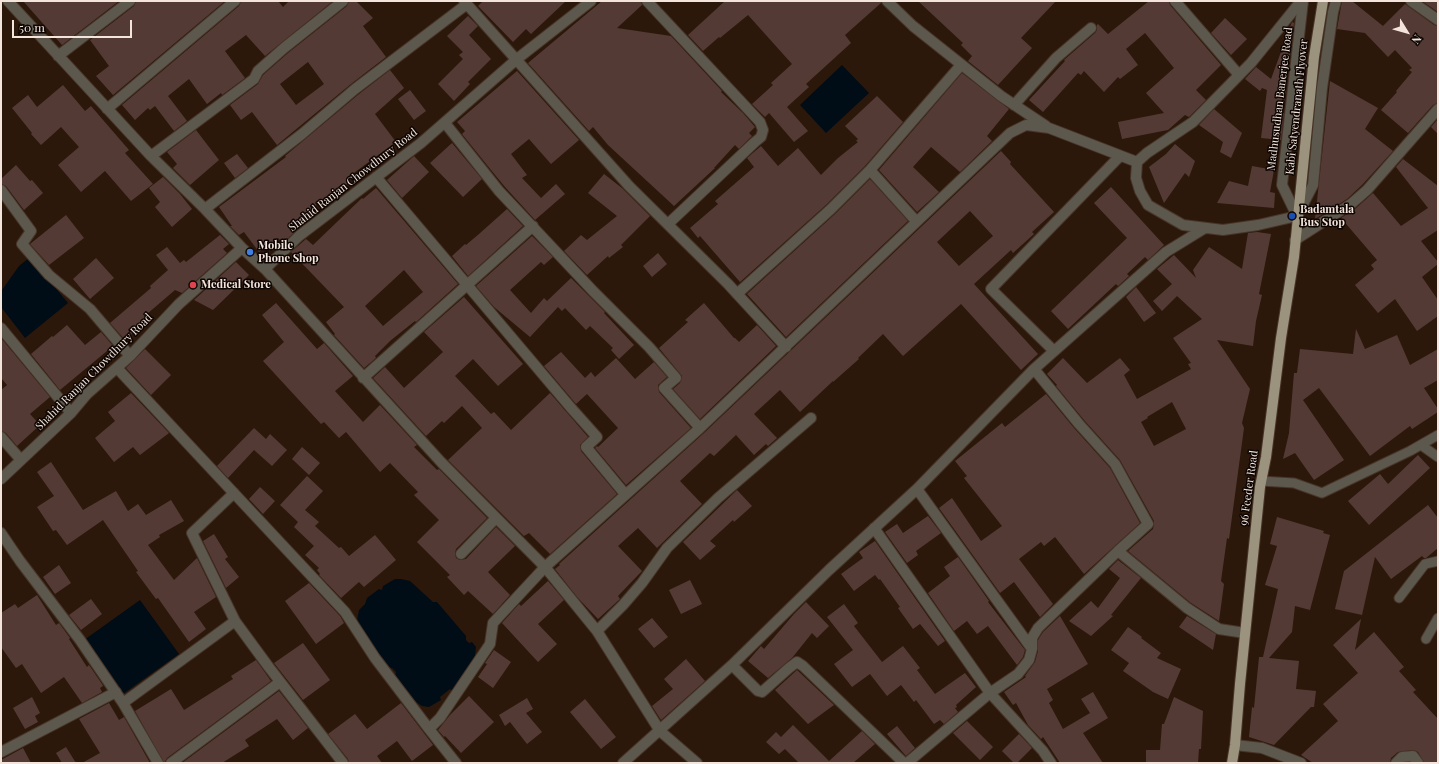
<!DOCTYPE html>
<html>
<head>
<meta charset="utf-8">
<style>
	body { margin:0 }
	#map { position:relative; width:1439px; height:764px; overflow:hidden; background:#2c180b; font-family:"Playfair Display",serif }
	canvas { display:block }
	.frame { position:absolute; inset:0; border:2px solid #f3e4dc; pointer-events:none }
	.north { position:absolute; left:1387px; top:12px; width:40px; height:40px; -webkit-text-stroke:3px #0e0603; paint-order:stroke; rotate:127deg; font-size:11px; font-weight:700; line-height:16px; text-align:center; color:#f3e4dc }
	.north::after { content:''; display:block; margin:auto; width:14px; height:18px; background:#f3e4dc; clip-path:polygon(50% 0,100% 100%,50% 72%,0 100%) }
	.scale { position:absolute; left:12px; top:20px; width:120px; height:18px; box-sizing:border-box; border:2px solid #f3e4dc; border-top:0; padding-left:5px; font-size:12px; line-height:14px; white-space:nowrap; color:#f3e4dc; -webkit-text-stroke:3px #0e0603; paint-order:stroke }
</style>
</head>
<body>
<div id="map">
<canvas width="1439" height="764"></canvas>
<div class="frame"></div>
<div class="north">N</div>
<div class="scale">50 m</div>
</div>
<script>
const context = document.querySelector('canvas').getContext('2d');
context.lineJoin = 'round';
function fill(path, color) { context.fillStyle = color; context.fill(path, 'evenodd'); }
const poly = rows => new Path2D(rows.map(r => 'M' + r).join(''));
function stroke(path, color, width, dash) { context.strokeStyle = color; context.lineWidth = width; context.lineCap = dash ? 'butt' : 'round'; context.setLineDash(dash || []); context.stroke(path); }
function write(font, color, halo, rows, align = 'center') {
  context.font = font + ' "Playfair Display",serif'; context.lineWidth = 3; context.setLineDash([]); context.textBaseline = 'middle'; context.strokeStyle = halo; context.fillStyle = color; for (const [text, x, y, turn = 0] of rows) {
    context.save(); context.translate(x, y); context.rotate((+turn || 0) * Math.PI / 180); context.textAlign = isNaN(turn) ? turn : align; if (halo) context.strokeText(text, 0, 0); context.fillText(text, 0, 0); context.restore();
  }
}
const water = poly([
	[842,65,869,93,826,133,800,105],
	[30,257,68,303,25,338,1,307,1,290,2,290,19,266],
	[395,579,401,579,410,581,433,602,437,602,466,636,466,640,469,643,472,642,476,647,475,656,466,674,457,687,452,691,450,689,440,697,441,700,429,707,422,706,416,702,408,692,395,676,396,672,392,668,388,667,361,629,357,621,359,610,365,604,367,598,379,589,382,590,383,586],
	[140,600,179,654,123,694,84,640]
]);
const building = poly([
	[23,1,119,1,62,45],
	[136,1,225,1,113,95,96,76,109,66,90,40,134,6],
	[241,1,278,1,283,7,289,1,333,1,265,56,246,35,225,51,245,78,222,95,221,93,207,104,189,79,168,96,187,121,174,131,155,106,150,110,148,108,135,120,122,105,239,6],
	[349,1,356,1,373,18,363,26,386,57,351,84,277,145,252,112,241,120,230,105,258,84,263,75,288,53,347,6],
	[308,62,324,84,296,105,280,84],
	[483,1,566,1,531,34,526,29,513,42,478,6],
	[602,1,641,1,642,5,617,28,671,36,722,91,721,92,743,113,755,127,749,133,752,136,739,149,735,145,714,168,715,168,674,206,608,145,593,127,589,131,528,63],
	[725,1,881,1,881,3,845,35,851,43,806,84,809,87,787,107,808,131,794,142,769,113,765,117,752,104,773,85,771,83,792,64,748,15,720,38,719,37,703,51,688,35],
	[918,1,1056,1,1021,38,1032,48,998,85,968,61,972,56,961,45,963,43],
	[1149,1,1169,1,1170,5,1221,65,1196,90,1206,100,1189,117,1185,115,1168,130,1122,139,1118,122,1164,113,1146,93,1174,68,1145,33,1126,49,1138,65,1120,79,1118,77,1104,92,1084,71,1081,75,1078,73,1043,112,1029,100,1065,61,1064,60,1095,33,1097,30,1097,25,1098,24,1108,34],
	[1342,1,1352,1,1383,26,1405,4,1434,25,1438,26,1438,103,1433,105,1408,133,1381,110,1397,92,1396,91,1412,72,1409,70,1412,68,1395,50,1388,57,1365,33,1337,29],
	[1422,1,1438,1,1438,12],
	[468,16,478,26,469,35,491,59,468,82,470,84,454,101,438,84,463,59,459,55,463,52,447,36],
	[1225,18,1247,39,1231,55,1211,33],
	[1292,22,1294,23,1283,113,1284,113,1281,140,1261,138,1267,90,1262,88,1260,91,1245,79,1256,67,1271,79],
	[390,70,404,88,375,114,396,142,347,178,350,182,323,202,322,200,294,225,298,229,283,243,278,238,259,252,244,232,239,235,230,226,232,226,219,207,286,157,285,156,359,94],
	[517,71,579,140,551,164,529,139,511,154,527,175,522,178,541,198,556,184,565,194,535,220,505,187,491,170,462,134,465,131,457,122],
	[962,73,1009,109,987,136,992,141,960,172,931,147,913,167,939,192,917,212,879,170],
	[1330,81,1378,108,1365,129,1393,151,1362,185,1347,199,1315,219],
	[63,85,85,111,91,106,129,150,125,153,153,184,131,201,105,171,81,192,58,165,79,147,61,127,41,145,31,134,32,133,12,108,28,95,37,107],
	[410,90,426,111,414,120,398,99],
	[877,96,903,122,865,166,827,204,740,282,700,236,698,238,690,228,718,204,715,201,754,167,747,158,761,146,778,166,798,148,821,175,838,158,858,142,856,141,858,139,845,126],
	[1214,109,1242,133,1231,158,1220,152,1223,142,1199,125],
	[1438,119,1438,134,1431,127],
	[196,130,219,160,190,185,173,168,177,164,167,152],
	[452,143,482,179,463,197,430,163],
	[1175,144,1195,161,1189,177,1185,173,1164,203,1149,167,1166,154],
	[1001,151,1011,162,1010,164,1054,212,1032,232,1034,234,1013,253,1011,250,974,284,1038,354,1021,370,961,304,903,356,883,334,858,358,859,359,833,382,833,381,800,412,780,390,754,414,777,438,768,446,766,444,754,455,736,435,714,456,710,453,680,481,702,504,657,548,638,528,618,546,642,571,618,596,620,599,598,619,577,597,555,569,560,565,559,564,704,433],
	[970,211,993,236,959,266,937,242],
	[237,154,248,168,235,178,224,163],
	[414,156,429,172,402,198,387,180],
	[1403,159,1438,186,1438,230,1421,241,1438,262,1438,264,1422,277,1438,300,1438,316,1417,331,1395,299,1378,313,1355,285,1374,269,1371,265,1377,260,1341,218,1355,209,1373,193,1401,226,1428,208,1396,167],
	[16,165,30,181,32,180,43,193,24,210,6,186,1,184,1,179],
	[1252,166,1274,170,1270,192,1275,193,1274,208,1217,203,1229,181,1248,186],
	[604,174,622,188,650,216,621,245,623,247,609,258,608,256,587,275,564,251,581,235,587,240,617,216,588,193],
	[163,177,180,194,192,209,172,227,155,207,160,202,149,188],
	[870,179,908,221,786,337,747,294,835,214],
	[1111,187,1164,245,1148,260,1145,257,1127,274,1129,276,1118,286,1116,284,1068,329,1051,311,1127,238,1094,203],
	[376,188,458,284,416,322,415,321,390,341,375,356,376,358,364,368,334,335,335,334,326,322,344,307,291,252,306,239,313,245,362,198,363,199],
	[404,270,423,292,383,326,365,306],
	[507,209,523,226,468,276,452,256,465,244,466,245,479,234],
	[66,215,84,238,49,265,30,244],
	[1257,232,1271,234,1259,294,1262,295,1256,321,1253,346,1217,340,1250,389,1242,423,1244,428,1229,539,1227,538,1221,581,1224,584,1219,621,1191,603,1128,551,1153,529,1154,524,1154,521,1120,460,1084,420,1056,386,1057,385,1047,374,1063,358,1087,383,1120,358,1130,370,1124,375,1137,399,1191,369,1188,364,1191,363,1173,338,1202,319,1177,296,1162,311,1153,301,1172,284,1157,269,1174,255,1196,278,1193,270,1209,247,1242,269,1248,233],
	[1172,402,1186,429,1154,446,1141,422,1148,418,1147,417],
	[220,235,229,244,223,249,227,253,182,293,175,290,147,314,149,318,125,340,110,323,151,288,150,286,168,270,156,255,167,247,180,263,184,260,186,262],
	[532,236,553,257,544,265,541,262,510,290,531,313,544,298,547,301,571,278,605,312,604,313,634,345,619,359,611,350,613,348,590,326,586,330,565,308,562,311,558,307,530,337,494,307,476,286],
	[658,253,667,264,652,277,643,266],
	[96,258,114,278,90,299,73,279],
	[236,262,249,275,213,310,194,300],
	[1136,287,1156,313,1144,322,1126,297],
	[464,297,523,364,498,386,473,359,455,376,491,414,494,412,511,430,550,393,588,437,580,445,581,451,617,494,550,554,529,533,524,536,448,460,482,428,462,406,444,423,442,421,426,436,373,378,385,367,404,388,443,352,424,332],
	[276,303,317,349,324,343,353,376,335,391,363,422,380,405,417,445,414,447,437,470,439,469,487,518,456,549,455,553,456,558,460,560,466,559,496,527,515,546,488,572,510,595,493,614,468,591,464,595,447,577,450,575,417,542,439,520,414,495,418,492,390,463,380,472,346,432,339,438,324,422,321,424,263,361,284,342,262,315],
	[704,303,734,338,735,338,739,342,757,325,776,346,700,419,673,389,680,383,682,376,659,348,688,322,685,320],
	[67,325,85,345,101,332,113,346,60,390,31,354,52,336,53,337],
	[1356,329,1365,349,1397,335,1410,365,1438,349,1438,380,1424,388,1438,409,1438,412,1412,429,1410,426,1370,456,1319,388,1303,400,1344,460,1314,480,1295,453,1283,459,1289,433,1294,373,1297,373,1300,349,1353,354],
	[1,338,50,397,30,414,40,425,17,446,6,433,1,431,1,390,7,385,1,378],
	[145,349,171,375,151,395,126,368],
	[561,352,585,378,591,372,595,377,616,358,635,379,654,362,667,377,658,385,659,392,691,428,626,485,595,448,597,446,598,447,618,428,587,394,576,404,544,366],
	[131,393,169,433,140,455,133,447,114,462,95,438,115,421,108,412],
	[1046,394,1074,428,1110,468,1140,523,1084,574,1055,537,1044,546,1041,542,1019,559,1053,604,1040,617,1014,582,1000,593,939,508,952,498,981,541,1002,526,964,478,967,476,955,461,1002,423,1005,427],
	[254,428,266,439,270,434,287,450,272,466,254,450,228,478,217,466],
	[302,447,320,463,309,475,292,459],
	[1418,455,1430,468,1369,525,1348,501,1380,474,1388,484],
	[51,462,83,510,116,491,128,511,138,504,146,515,171,500,184,521,159,535,160,537,148,545,174,580,197,558,216,597,194,612,206,629,189,642,158,598,156,599,136,572,138,571,103,520,67,545,56,530,53,531,37,507,54,496,37,472],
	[307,476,323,491,305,510,319,522,315,526,339,548,341,547,349,556,375,535,396,560,364,587,359,582,341,598,319,575,320,574,317,570,319,568,305,555,314,546,294,527,298,522,280,505],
	[260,487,275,501,263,514,249,499],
	[737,490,752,506,734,522,733,520,710,541,716,546,700,560,683,542],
	[1428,505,1438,518,1438,548,1426,558,1424,558,1422,556,1391,579,1375,557,1362,615,1335,609,1344,571],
	[928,516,941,533,916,551,918,555,907,563,885,532,897,524,903,533],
	[1277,517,1324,531,1323,533,1330,535,1310,610,1295,606,1292,632,1269,658,1299,661,1296,689,1316,691,1314,707,1311,707,1274,745,1249,737,1252,707,1254,708,1259,657,1263,657,1278,589,1265,585,1277,546,1270,544],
	[214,534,228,557,225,559,239,577,226,588,203,541],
	[875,541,945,641,938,646,920,624,913,629,898,608,900,607,880,579,879,580,875,575,854,591,841,574,863,558,859,552],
	[958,557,989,601,988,602,1025,650,1023,657,1017,665,988,626,977,634,967,621,954,631,928,593,950,576,944,567],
	[1118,560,1141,578,1111,615,1113,616,1091,636,1069,621,1091,601,1098,608,1120,578,1109,569],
	[59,565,71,583,55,594,43,577],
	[690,580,702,604,681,614,669,590],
	[548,581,564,600,538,624,557,644,538,662,502,623,519,604,521,606],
	[309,583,340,616,344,623,316,644,285,601],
	[37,595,56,625,59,623,70,638,69,639,87,667,89,665,102,684,103,686,100,688,102,692,82,703,64,677,41,693,22,664,16,668,1,647,1,613,15,604,18,608],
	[91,599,102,614,81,630,69,615],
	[806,602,829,626,817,638,812,633,792,658,768,678,748,661,761,646,764,649,794,614],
	[844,604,858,623,854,626,882,662,903,646,920,668,917,670,935,694,965,673,976,687,956,705,957,707,955,708,958,712,944,724,940,720,934,724,916,700,914,702,901,685,887,696,870,674,852,687,834,664,853,650,827,617],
	[1060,616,1088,664,1047,689,1053,700,1049,703,1063,729,1090,713,1081,699,1093,692,1108,718,1083,733,1103,763,1060,763,1043,737,1041,739,1028,725,1016,703,1013,705,1004,692,1026,677,1025,676,1035,662,1038,651,1038,640,1043,632],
	[1187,616,1216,634,1213,650,1179,627],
	[652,618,668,637,654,648,638,629],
	[1361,619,1355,650,1374,632,1404,667,1399,671,1416,690,1413,692,1438,719,1438,763,1424,763,1418,752,1413,750,1398,752,1391,758,1390,763,1313,763,1301,755,1338,721,1323,704,1358,673,1333,645],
	[1128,627,1142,637,1141,638,1161,653,1157,658,1181,669,1168,699,1153,692,1123,671,1129,663,1111,650],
	[303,643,330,680,303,700,274,663],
	[494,650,511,662,493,688,478,677,487,664,485,663],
	[686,659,705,681,661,720,652,706,673,689,664,679],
	[256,660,271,681,167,758,164,763,135,711,171,689,184,710,233,679,231,676],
	[797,670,834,705,808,724,775,690],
	[279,691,308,728,293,740,277,719,245,740,249,746,222,763,182,763],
	[469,696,494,722,461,753,445,736,444,737,438,730,450,715],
	[32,697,40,713,35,716,38,722,25,729,13,708],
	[1174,697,1203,711,1201,749,1199,749,1198,763,1146,763,1146,750,1160,750,1162,724,1164,724],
	[527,698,533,709,526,713,542,732,527,744,510,722,505,726,499,715],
	[585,699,616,737,601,749,570,712],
	[109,703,119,720,124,717,150,763,82,763,100,753,79,719],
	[401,703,433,745,412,761,397,741,377,756,382,763,349,763,348,759,328,734,355,714,367,729],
	[967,721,993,747,980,760,953,733],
	[793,725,829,761,862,731,875,744,853,763,799,763,785,749,779,754,766,742,776,732,781,737],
	[897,726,915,748,906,756,887,734],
	[1019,734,1032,748,1017,763,1014,763,1002,751],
	[66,747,76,763,62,763,56,753],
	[23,748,31,763,1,763,1,760]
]);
const service = poly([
	[1421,445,1438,457],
	[1261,481,1294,483,1322,493,1410,451,1438,435],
	[1399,598,1425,564,1438,561],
	[1426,639,1438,618]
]);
const minor = poly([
	[8,1,151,156,205,209,242,248],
	[464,1,629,186,728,284,786,347],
	[647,1,760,122,763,130,761,137,755,142,668,224],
	[887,1,913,26,1001,96,1046,126],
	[1175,1,1239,75],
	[1411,1,1438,20],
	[58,56,130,1],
	[1014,105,1056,58,1091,28],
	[107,109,235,1],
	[445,123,499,191,593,291,649,347,676,378,664,388,700,428],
	[151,156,254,79,258,71,284,48,343,1],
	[1137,162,1147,153,1193,122,1251,63,1301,1],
	[870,170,916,221],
	[376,177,572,409,597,437,586,447,625,494],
	[1,190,31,231,22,244,49,275,90,309,130,356],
	[205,209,302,134,355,89,467,4],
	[1205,228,1166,252,1034,369,1079,424,1115,464,1148,524,1118,551,1187,608,1219,629,1245,633],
	[1295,240,1351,204,1367,190,1438,109],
	[265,269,441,462,545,567,597,631,660,731,697,763],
	[737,294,831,209,870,170,961,65],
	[1,328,71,413],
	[1054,351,991,289,1120,156],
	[117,368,345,612,375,658,429,729],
	[363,378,533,226],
	[1,437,21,460],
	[1,479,71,413,87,394,130,356,179,304,242,248,265,269,299,236,421,143,517,59,591,1],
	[917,489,1032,649],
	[234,493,192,533,235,621],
	[874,528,990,693,907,763],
	[1,533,20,561,80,640,123,703,158,763],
	[461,554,496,518],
	[597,631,623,605,642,583,667,548,718,498,811,418],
	[732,665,758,691,762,692,789,668,797,662,803,666,904,763],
	[123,703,235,621,268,666,343,763],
	[1235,745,1262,748,1301,763],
	[1,752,116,692],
	[171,763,280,682],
	[456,763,429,729,440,718,490,644,493,623,545,567,700,428,1010,133,1026,125,1049,128,1137,162,1136,178,1140,191,1148,205,1183,225,1223,230,1258,225,1297,216],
	[623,763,732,665,829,570,917,489,1034,369],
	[1051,763,1043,751,990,693,1018,674,1029,660,1032,649,1032,638,1038,628,1118,551],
	[1396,763,1402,757,1413,756,1418,763]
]);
const tertiary = poly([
	[1298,214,1313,185,1322,88,1333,12,1336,1],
	[1297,216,1282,185,1303,1]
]);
const primary = poly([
	[1232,763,1235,745,1240,684,1260,487,1266,457,1281,338,1294,257,1314,57,1323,1]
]);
const markers = [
	[1292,216,4,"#1a4fb4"],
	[250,252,4,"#3f7fe0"],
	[193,285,4,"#e0444e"]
];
const streetNames = [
	["Madhusudhan Banerjee Road",1280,99,-83],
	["Kabi Satyendranath Flyover",1297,107,-84],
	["Shahid Ranjan Chowdhury Road",353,180,-38],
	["Shahid Ranjan Chowdhury Road",94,372,-45],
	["96 Feeder Road",1249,488,-82]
];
const poiNames = [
	["Badamtala",1300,210],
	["Bus Stop",1300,223],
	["Mobile",258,246],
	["Phone Shop",258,259],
	["Medical Store",201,285]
];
fill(water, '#000c16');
fill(building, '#543a35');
stroke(service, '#483528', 11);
stroke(minor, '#483528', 12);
stroke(tertiary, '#483528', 12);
stroke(primary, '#483528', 12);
stroke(service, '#5c584d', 9);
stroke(minor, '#5c584d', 10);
stroke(tertiary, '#5c584d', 10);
stroke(primary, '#9b937d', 10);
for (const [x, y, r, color] of markers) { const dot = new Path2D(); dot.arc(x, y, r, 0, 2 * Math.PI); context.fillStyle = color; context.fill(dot); stroke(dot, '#0e0603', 1.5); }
write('11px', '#f3e4dc', '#0e0603', streetNames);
write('bold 11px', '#f3e4dc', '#0e0603', poiNames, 'left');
</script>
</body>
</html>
